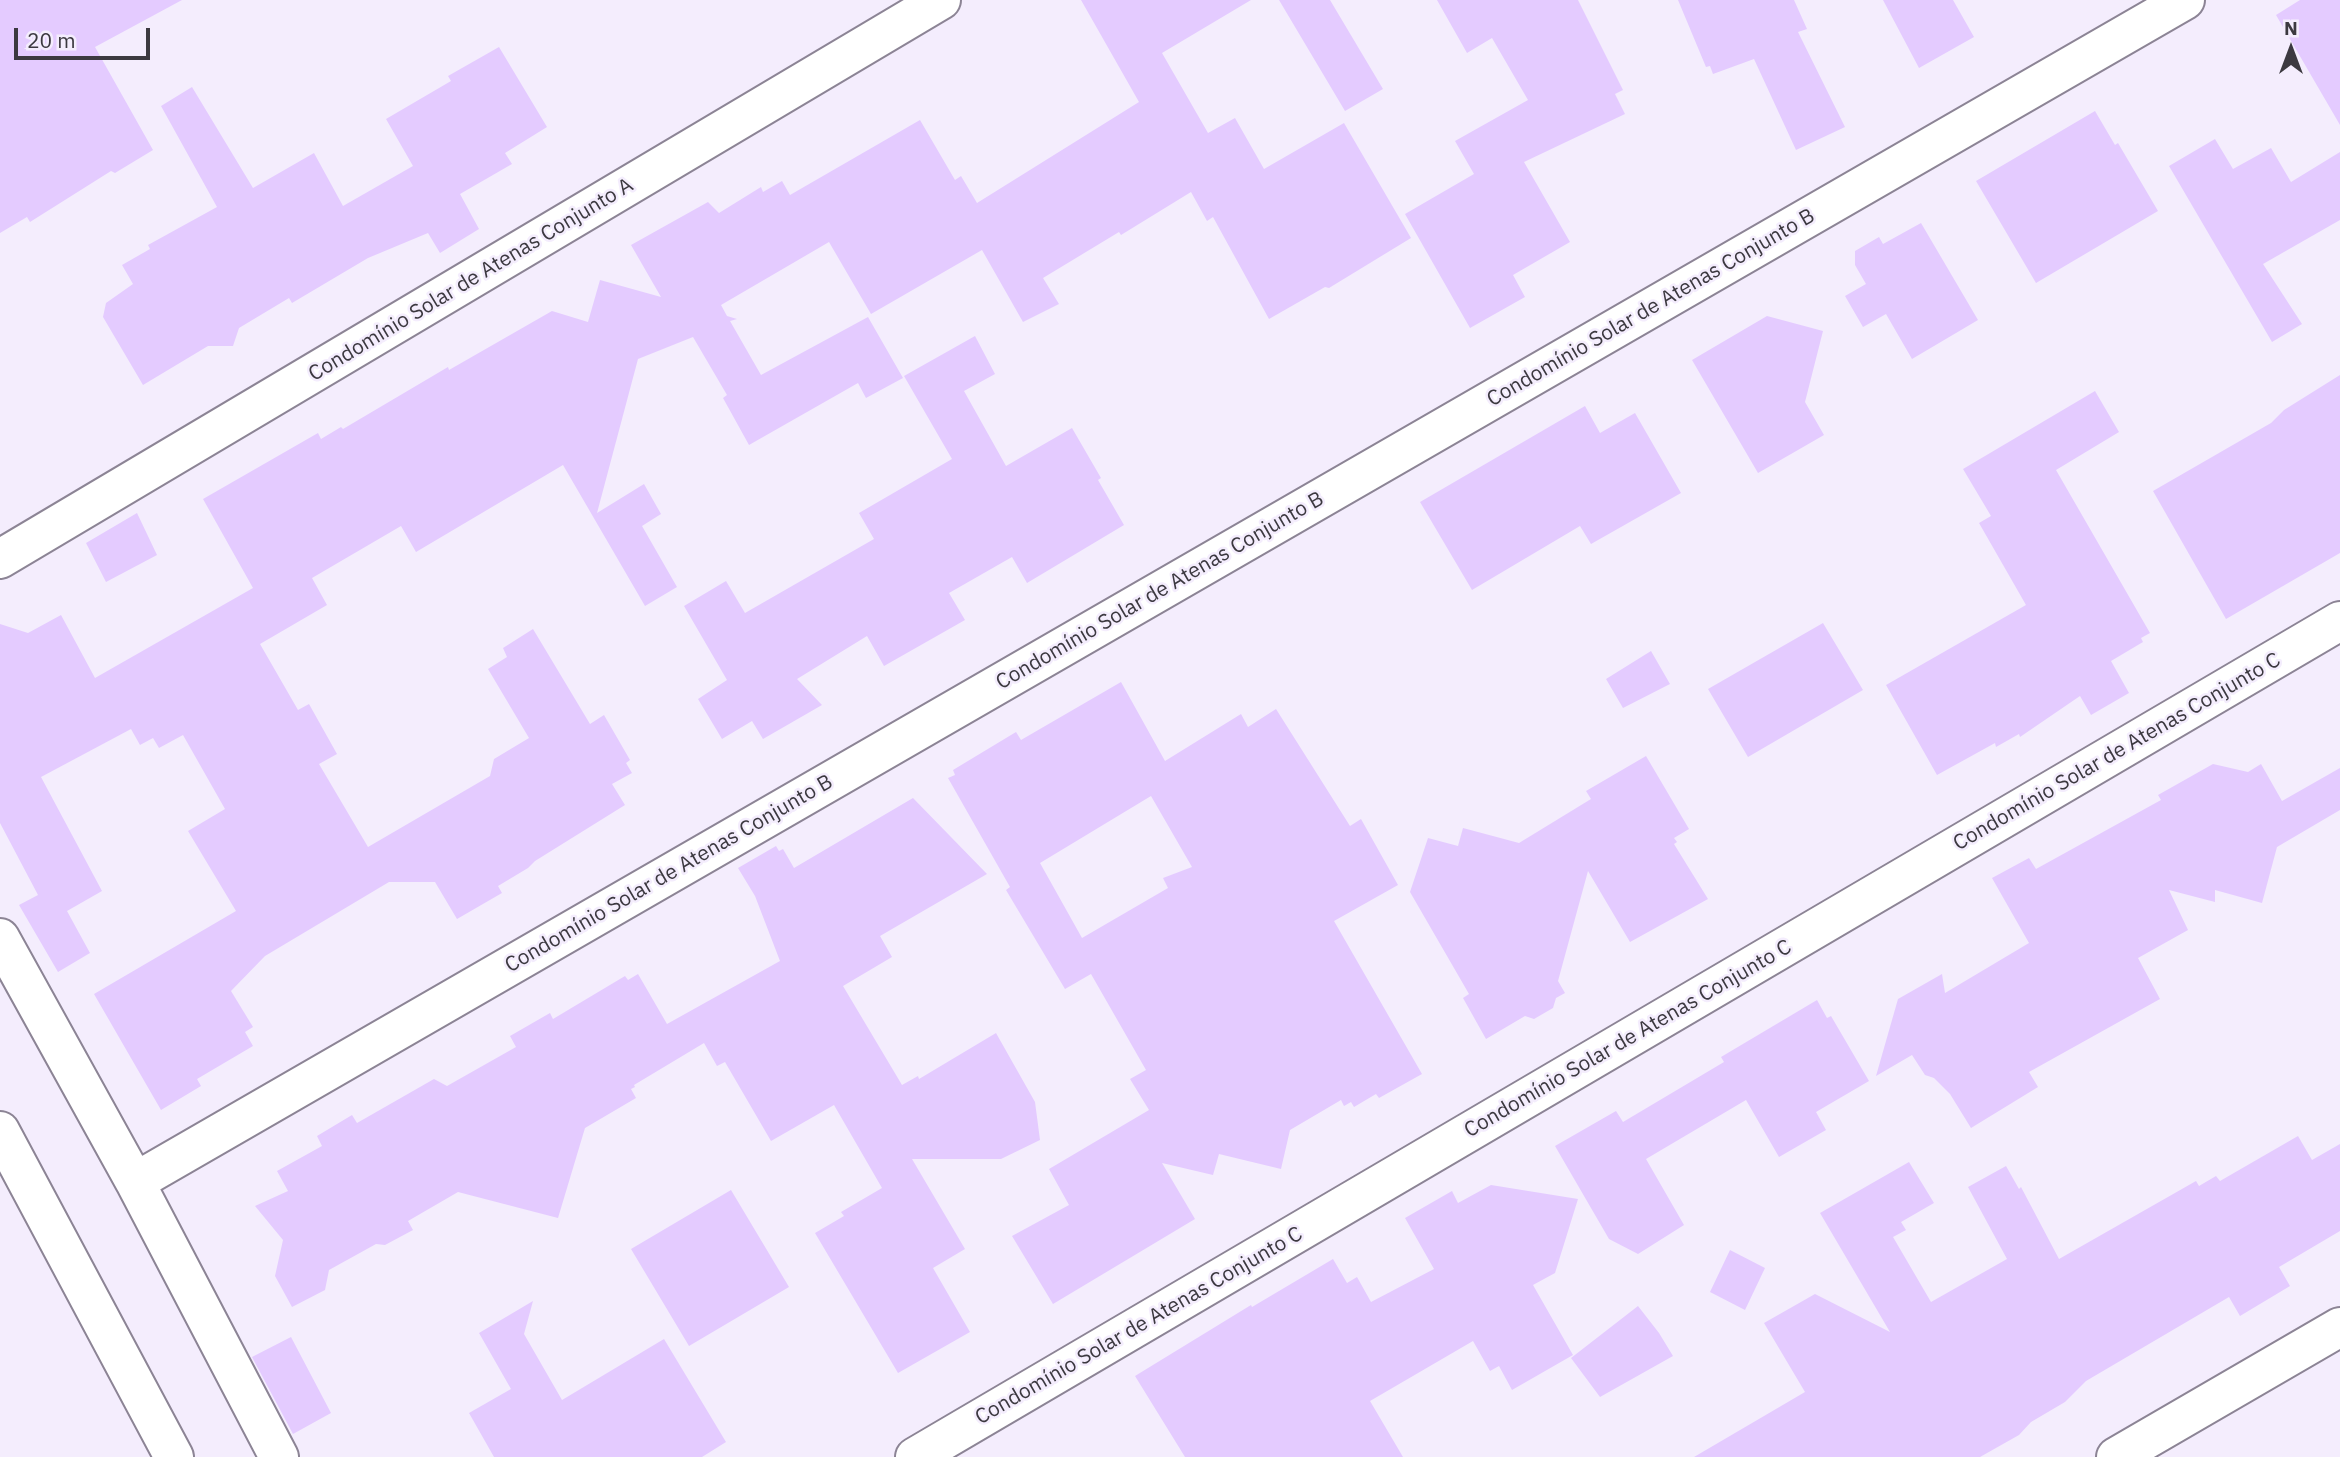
<!DOCTYPE html>
<html>
<head>
<meta charset="utf-8">
<style>
	body { margin:0 }
	#map { position:relative; width:2340px; height:1457px; overflow:hidden; background:#f4edfd; font-family:"IBM Plex Sans",sans-serif }
	canvas { display:block }
	.north { position:absolute; left:2256px; top:14px; width:70px; height:70px; -webkit-text-stroke:5px #f4edfd; paint-order:stroke; rotate:0deg; font-size:19px; font-weight:700; line-height:28px; text-align:center; color:#3c3940 }
	.north::after { content:''; display:block; margin:auto; width:24px; height:32px; background:#3c3940; clip-path:polygon(50% 0,100% 100%,50% 72%,0 100%) }
	.scale { position:absolute; left:14px; top:28px; width:136px; height:32px; box-sizing:border-box; border:4px solid #3c3940; border-top:0; padding-left:9px; font-size:21px; line-height:24px; white-space:nowrap; color:#3c3940; -webkit-text-stroke:5px #f4edfd; paint-order:stroke }
</style>
</head>
<body>
<div id="map">
<canvas width="2340" height="1457"></canvas>
<div class="north">N</div>
<div class="scale">20 m</div>
</div>
<script>
const context = document.querySelector('canvas').getContext('2d');
context.lineJoin = 'round';
function fill(path, color) { context.fillStyle = color; context.fill(path, 'evenodd'); }
const poly = rows => new Path2D(rows.map(r => 'M' + r).join(''));
function stroke(path, color, width, dash) { context.strokeStyle = color; context.lineWidth = width; context.lineCap = dash ? 'butt' : 'round'; context.setLineDash(dash || []); context.stroke(path); }
function write(font, color, halo, rows, align = 'center') {
  context.font = font + ' "IBM Plex Sans",sans-serif'; context.lineWidth = 5; context.setLineDash([]); context.textBaseline = 'middle'; context.strokeStyle = halo; context.fillStyle = color; for (const [text, x, y, turn = 0] of rows) {
    context.save(); context.translate(x, y); context.rotate((+turn || 0) * Math.PI / 180); context.textAlign = isNaN(turn) ? turn : align; if (halo) context.strokeText(text, 0, 0); context.fillText(text, 0, 0); context.restore();
  }
}
const building = poly([
	[0,0,182,0,95,47,153,150,115,173,111,171,30,222,27,217,0,233],
	[1081,0,1251,0,1162,53,1208,133,1235,118,1264,169,1344,123,1411,238,1329,288,1325,287,1269,319,1213,217,1207,221,1191,192,1121,235,1119,232,1043,278,1059,304,1023,322,982,250,871,314,829,242,721,305,727,316,737,319,730,321,761,375,868,317,903,378,866,398,858,383,749,445,723,398,727,395,693,337,638,359,597,513,644,484,661,514,642,526,677,587,645,606,563,465,416,552,401,526,312,578,327,605,260,644,298,710,309,704,337,754,319,764,368,847,490,776,494,759,529,738,488,669,507,657,503,648,533,629,590,724,604,715,630,760,626,763,632,773,612,784,625,805,535,861,528,868,498,886,502,893,457,919,435,882,389,882,265,956,231,991,253,1027,245,1032,253,1046,197,1079,201,1086,161,1110,94,994,236,911,188,831,225,809,183,735,159,748,153,738,140,745,131,729,41,777,102,891,67,911,90,953,58,972,19,905,38,895,0,823,0,624,28,633,61,615,95,678,253,588,203,499,318,433,321,439,341,427,343,429,448,367,449,370,552,311,588,322,600,280,661,297,631,245,708,202,719,213,761,187,763,192,782,181,790,195,920,120,955,180,961,176,977,203,1139,102],
	[1279,0,1330,0,1383,89,1345,111],
	[1437,0,1578,0,1623,90,1615,94,1625,114,1524,162,1570,242,1513,275,1525,297,1470,328,1405,214,1474,174,1455,141,1528,100,1492,38,1467,53],
	[1678,0,1794,0,1807,29,1798,32,1845,127,1796,150,1754,59,1713,74,1710,66,1706,67],
	[1883,0,1953,0,1974,37,1919,68],
	[2300,0,2340,0,2340,125,2276,15],
	[499,47,547,127,505,153,512,164,460,194,479,229,440,253,428,233,368,258,292,303,289,298,239,328,233,346,208,346,143,385,103,317,106,303,133,284,122,265,150,249,148,245,217,207,161,106,192,87,253,188,314,153,343,206,413,166,386,119,451,81,448,76],
	[2095,111,2115,145,2118,143,2158,211,2036,283,1976,181],
	[2215,139,2233,169,2271,148,2291,182,2340,152,2340,220,2263,264,2302,324,2272,342,2169,166],
	[1921,223,1978,320,1912,359,1886,314,1863,327,1845,296,1866,284,1855,265,1855,251,1879,237,1883,244],
	[1767,316,1823,331,1805,402,1824,435,1758,473,1692,360],
	[975,336,995,374,964,391,1006,466,1072,428,1101,478,1098,480,1124,525,1027,583,1012,557,949,593,965,620,884,666,867,636,797,679,822,705,763,739,752,721,722,739,698,699,727,680,684,606,726,581,745,613,874,539,859,513,952,459,904,376],
	[2340,375,2340,553,2226,619,2153,491,2271,423,2284,410],
	[2095,391,2119,432,2056,470,2150,633,2141,638,2143,642,2111,661,2129,693,2091,715,2080,696,2020,737,2019,734,1996,747,1995,743,1937,775,1886,685,2026,605,1979,523,1991,516,1963,469],
	[1585,406,1600,433,1635,413,1681,493,1591,544,1580,526,1472,590,1420,502],
	[137,513,157,555,106,582,86,543],
	[1823,623,1863,690,1748,757,1708,689],
	[1651,651,1670,684,1623,708,1606,679],
	[1121,682,1165,761,1241,714,1248,727,1276,709,1350,826,1361,819,1398,885,1334,921,1422,1074,1379,1098,1376,1094,1354,1107,1351,1102,1344,1106,1341,1100,1290,1130,1281,1169,1219,1154,1213,1175,1162,1163,1195,1219,1053,1304,1012,1236,1069,1205,1049,1169,1149,1110,1130,1079,1146,1070,1091,974,1065,989,1006,890,1010,887,948,778,955,775,953,770,1016,732,1021,740],
	[1151,796,1192,867,1163,878,1168,888,1082,938,1040,863],
	[1646,756,1689,829,1674,838,1677,842,1674,844,1708,899,1630,942,1588,871,1558,981,1565,993,1556,998,1553,1008,1534,1019,1525,1016,1486,1039,1463,998,1469,994,1410,892,1428,838,1458,846,1463,828,1519,843,1591,799,1586,791],
	[2213,764,2248,772,2261,764,2282,801,2340,768,2340,810,2277,847,2262,903,2215,890,2215,902,2169,890,2188,930,2138,958,2160,999,2029,1072,2038,1087,1971,1128,1950,1094,1934,1078,1925,1075,1912,1055,1876,1076,1898,999,1942,974,1945,993,2029,943,1992,878,2029,858,2036,869,2161,800,2158,795],
	[913,798,987,874,880,936,892,957,843,986,902,1085,918,1076,919,1079,996,1033,1035,1102,1040,1140,1001,1159,912,1159,965,1249,933,1268,970,1332,898,1373,815,1233,844,1216,841,1212,882,1188,834,1105,771,1141,725,1062,717,1066,704,1043,634,1085,635,1087,631,1089,636,1098,585,1128,558,1218,458,1192,408,1221,413,1230,385,1245,376,1244,329,1270,325,1290,292,1307,275,1276,283,1240,255,1206,288,1191,277,1171,322,1146,317,1136,352,1115,357,1123,434,1079,447,1086,516,1047,510,1036,550,1013,553,1019,625,976,628,980,638,974,667,1024,780,961,755,896,738,868,776,846,779,851,783,849,794,868],
	[1817,1000,1827,1018,1831,1016,1869,1081,1816,1112,1826,1130,1779,1157,1746,1100,1646,1159,1684,1225,1638,1254,1609,1239,1555,1146,1616,1111,1623,1122,1724,1062,1721,1057],
	[2298,1136,2312,1160,2340,1144,2340,1231,2279,1267,2290,1286,2240,1316,2229,1297,2086,1381,2065,1402,2031,1422,2019,1435,1980,1457,1694,1457,1805,1392,1764,1323,1815,1294,1890,1332,1820,1213,1909,1162,1934,1203,1901,1222,1906,1230,1893,1237,1931,1302,2007,1259,1968,1187,2006,1166,2019,1189,2021,1187,2059,1259,2196,1181,2199,1186,2216,1176,2220,1181],
	[1491,1185,1578,1199,1555,1273,1533,1285,1573,1355,1512,1390,1499,1366,1490,1371,1473,1341,1370,1401,1403,1457,1185,1457,1135,1376,1251,1305,1252,1307,1333,1259,1347,1283,1357,1277,1371,1302,1434,1269,1405,1218,1452,1191,1458,1203],
	[731,1190,789,1287,689,1346,631,1249],
	[1730,1250,1765,1268,1745,1310,1710,1292],
	[533,1301,524,1334,562,1400,664,1339,726,1442,702,1457,494,1457,469,1413,511,1389,479,1333],
	[1638,1306,1659,1333,1673,1356,1600,1397,1571,1358],
	[291,1337,331,1413,293,1434,252,1357]
]);
const minor = poly([
	[0,559,941,0],
	[0,938,135,1182,279,1457],
	[0,1131,174,1457],
	[135,1182,2185,0],
	[915,1457,2340,621],
	[2116,1457,2340,1327]
]);
const streetNames = [
	["Condomínio Solar de Atenas Conjunto A",471,280,-31],
	["Condomínio Solar de Atenas Conjunto B",1651,308,-30],
	["Condomínio Solar de Atenas Conjunto B",1160,591,-30],
	["Condomínio Solar de Atenas Conjunto C",2117,752,-30],
	["Condomínio Solar de Atenas Conjunto B",669,874,-30],
	["Condomínio Solar de Atenas Conjunto C",1628,1039,-30],
	["Condomínio Solar de Atenas Conjunto C",1139,1326,-30]
];
fill(building, '#e4cbff');
stroke(minor, '#8c8495', 42);
stroke(minor, '#fff', 38);
write('21px', '#3c3940', '#f4edfd', streetNames);
</script>
</body>
</html>
